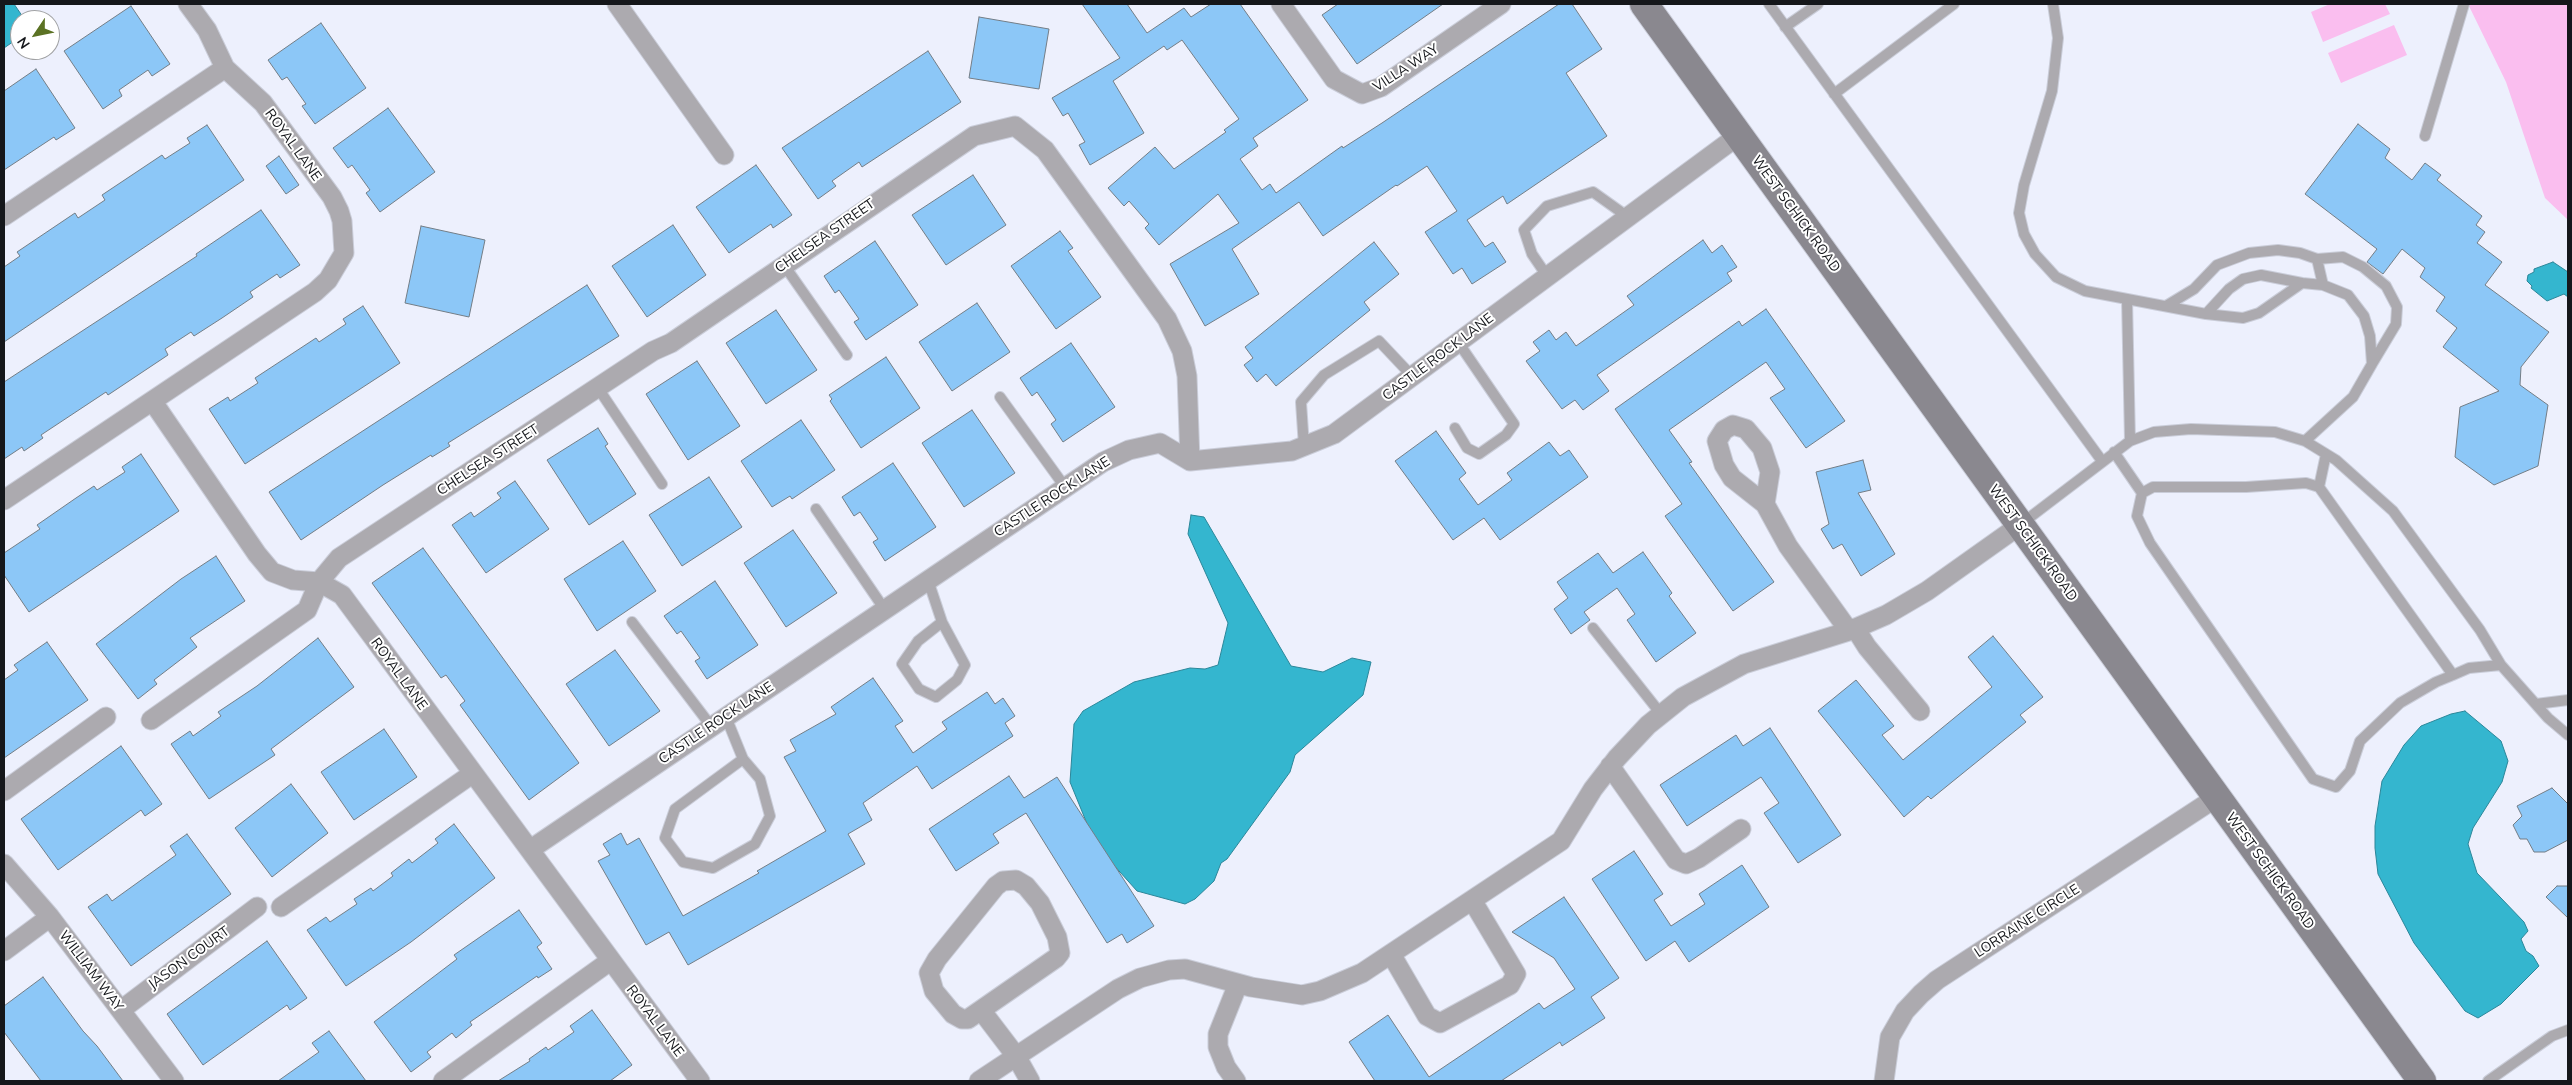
<!DOCTYPE html>
<html>
<head>
<meta charset="utf-8">
<style>
	body { margin:0 }
	#map { position:relative; width:2572px; height:1085px; overflow:hidden; background:#edf0fd; font-family:Mulish,sans-serif }
	canvas { display:block }
	.frame { position:absolute; inset:0; border:5px solid #15171b; pointer-events:none }
	.north { position:absolute; left:10px; top:10px; width:50px; height:50px; box-sizing:border-box; background:#fff; border:1px solid #a1a2a4; border-radius:50%; rotate:236deg; font-size:14px; font-weight:700; line-height:20px; text-align:center; color:#15171b }
	.north::after { content:''; display:block; margin:auto; width:18px; height:22px; background:#5b7224; clip-path:polygon(50% 0,100% 100%,50% 72%,0 100%) }
</style>
</head>
<body>
<div id="map">
<canvas width="2572" height="1085"></canvas>
<div class="frame"></div>
<div class="north">N</div>
</div>
<script>
const context = document.querySelector('canvas').getContext('2d');
context.lineJoin = 'round';
function fill(path, color) { context.fillStyle = color; context.fill(path, 'evenodd'); }
const poly = rows => new Path2D(rows.map(r => 'M' + r).join(''));
function stroke(path, color, width, dash) { context.strokeStyle = color; context.lineWidth = width; context.lineCap = dash ? 'butt' : 'round'; context.setLineDash(dash || []); context.stroke(path); }
function write(font, color, halo, rows, align = 'center') {
  context.font = font + ' Mulish,sans-serif'; context.lineWidth = 4; context.setLineDash([]); context.textBaseline = 'middle'; context.strokeStyle = halo; context.fillStyle = color; for (const [text, x, y, turn = 0] of rows) {
    context.save(); context.translate(x, y); context.rotate((+turn || 0) * Math.PI / 180); context.textAlign = isNaN(turn) ? turn : align; if (halo) context.strokeText(text, 0, 0); context.fillText(text, 0, 0); context.restore();
  }
}
const green = poly([
	[2330,4,2385,4,2390,14,2323,42,2311,12],
	[2468,4,2568,4,2568,220,2545,198,2506,82],
	[2394,25,2407,55,2341,83,2328,53]
]);
const water = poly([
	[4,4,14,4,25,20,20,20,20,37,4,48,4,4],
	[2553,262,2568,272,2568,297,2564,294,2547,301,2531,288,2532,286,2527,281,2528,275,2534,272,2534,269,2553,262],
	[1191,515,1204,517,1291,666,1323,672,1352,658,1371,662,1363,695,1295,755,1290,772,1227,859,1221,863,1214,881,1195,899,1185,904,1137,891,1102,852,1092,836,1070,782,1074,724,1083,711,1134,682,1190,668,1205,669,1218,665,1228,623,1188,534,1191,515],
	[2465,711,2501,741,2508,761,2502,782,2473,828,2468,844,2477,873,2524,922,2528,931,2521,939,2526,951,2533,956,2539,966,2501,1004,2478,1018,2465,1011,2414,943,2378,874,2375,848,2375,826,2382,781,2404,745,2421,726,2451,714,2465,711]
]);
const building = poly([
	[1082,4,1127,4,1147,33,1184,8,1191,17,1211,4,1240,4,1308,100,1253,138,1258,146,1240,159,1262,190,1270,184,1276,193,1342,146,1343,148,1382,123,1559,4,1572,4,1602,49,1566,73,1607,136,1507,204,1503,196,1467,220,1485,247,1493,242,1506,262,1472,284,1462,268,1453,274,1425,232,1457,211,1427,166,1397,186,1396,185,1323,236,1299,202,1232,249,1259,294,1205,326,1170,264,1239,223,1218,194,1159,245,1145,228,1149,224,1129,201,1124,206,1108,188,1155,147,1174,169,1226,132,1224,130,1239,119,1182,40,1167,50,1164,46,1113,81,1144,133,1090,165,1079,145,1085,142,1068,113,1063,116,1052,98,1120,58,1082,4],
	[1338,4,1443,4,1357,64,1322,15,1338,4],
	[131,6,170,64,152,76,148,70,119,90,122,96,103,109,64,51,131,6],
	[979,17,1049,29,1039,89,969,78,979,17],
	[321,23,366,88,315,124,302,106,306,104,287,77,282,80,268,60,321,23],
	[928,51,961,102,862,167,859,162,832,181,836,186,818,199,782,148,928,51],
	[36,69,75,128,56,140,54,137,4,170,4,91,36,69],
	[388,108,435,172,380,212,366,193,370,190,352,165,348,168,333,148,388,108],
	[2358,124,2390,149,2385,158,2412,180,2425,163,2441,175,2437,180,2482,216,2476,225,2485,232,2477,243,2502,262,2485,285,2549,332,2521,367,2520,385,2548,405,2538,466,2494,485,2455,457,2460,407,2499,391,2443,347,2457,328,2436,311,2445,297,2420,277,2425,268,2402,249,2383,274,2367,262,2377,249,2305,194,2358,124],
	[207,125,244,180,4,342,4,267,20,256,17,252,75,213,78,218,105,200,102,195,162,155,165,159,190,143,187,138,207,125],
	[279,156,299,185,286,194,266,166,279,156],
	[756,165,792,215,773,228,771,224,729,253,696,207,756,165],
	[973,175,1006,225,946,265,912,215,973,175],
	[261,210,300,265,280,278,277,274,250,292,253,297,222,318,194,336,191,332,165,349,168,355,108,395,106,392,41,435,43,438,24,451,22,447,4,459,4,382,197,256,196,254,261,210],
	[673,225,706,275,647,317,612,266,673,225],
	[421,226,485,240,469,317,405,303,421,226],
	[1060,231,1073,248,1068,251,1101,297,1056,329,1011,266,1060,231],
	[1703,240,1712,253,1722,245,1737,267,1727,273,1732,281,1597,375,1609,391,1583,410,1575,400,1562,409,1526,361,1540,351,1533,342,1549,330,1556,340,1566,332,1576,346,1634,305,1627,296,1703,240],
	[875,241,918,305,866,340,854,322,859,319,839,290,835,293,824,276,875,241],
	[1374,242,1399,274,1364,302,1370,310,1276,386,1266,374,1257,382,1244,365,1253,358,1245,347,1374,242],
	[587,285,619,336,448,443,450,446,432,457,431,455,383,485,301,540,269,492,587,285],
	[977,303,1010,352,952,391,919,342,977,303],
	[363,306,400,363,245,464,209,409,228,397,230,401,258,383,255,378,316,338,319,342,346,324,343,319,363,306],
	[1766,309,1845,421,1806,448,1770,398,1785,389,1766,362,1669,430,1692,462,1689,463,1774,582,1733,611,1665,516,1682,504,1615,409,1739,321,1742,326,1766,309],
	[776,310,817,370,766,404,726,343,776,310],
	[1071,343,1115,407,1063,442,1051,424,1056,420,1037,392,1032,396,1020,378,1071,343],
	[886,357,920,408,861,448,830,401,832,399,829,395,886,357],
	[697,361,740,426,688,460,646,394,697,361],
	[972,410,1015,473,964,507,922,443,972,410],
	[801,420,835,470,792,499,790,496,772,507,741,461,801,420],
	[598,428,608,444,605,446,636,494,589,525,547,460,598,428],
	[1436,431,1466,473,1459,479,1478,505,1512,480,1507,473,1549,442,1560,456,1569,450,1588,477,1500,540,1484,518,1453,540,1395,461,1436,431],
	[141,454,179,511,29,612,4,575,4,553,40,529,37,525,76,498,94,486,97,490,125,472,122,467,141,454],
	[1863,460,1871,490,1858,493,1895,554,1861,576,1842,544,1833,549,1821,529,1829,524,1816,472,1863,460],
	[893,463,936,527,885,561,873,542,878,539,860,512,854,516,842,497,893,463],
	[709,477,742,527,682,566,649,515,709,477],
	[515,481,549,529,486,573,452,525,471,512,474,517,501,498,497,493,515,481],
	[793,530,837,593,786,627,744,563,793,530],
	[623,541,656,591,597,631,564,579,623,541],
	[423,548,579,763,529,800,460,705,465,701,446,675,441,678,372,583,423,548],
	[1643,552,1672,593,1669,596,1696,633,1656,662,1627,620,1635,614,1617,588,1584,612,1590,620,1571,634,1554,609,1568,598,1557,582,1598,553,1613,573,1643,552],
	[216,556,245,601,190,638,197,647,154,680,157,684,138,699,96,644,181,579,216,556],
	[715,581,758,645,707,679,695,661,700,658,681,631,677,634,664,616,715,581],
	[1993,636,2043,697,2020,715,2026,722,1931,799,1928,796,1904,817,1818,711,1856,680,1894,726,1882,735,1903,760,1992,687,1968,657,1993,636],
	[318,638,354,687,271,749,275,755,209,799,171,744,190,731,193,736,221,716,218,712,257,686,318,638],
	[47,642,88,700,4,758,4,680,18,670,14,665,47,642],
	[615,650,660,711,609,746,566,684,615,650],
	[873,678,903,721,895,726,913,753,947,729,942,722,987,692,995,704,1003,698,1015,716,1005,723,1013,736,932,789,917,766,863,803,872,820,848,834,865,864,688,965,669,932,646,945,598,861,610,855,603,844,621,833,627,845,639,838,683,916,759,873,757,871,826,831,784,757,796,751,790,740,836,714,831,707,873,678],
	[1770,728,1841,835,1798,863,1764,813,1779,803,1761,777,1687,826,1660,785,1736,735,1743,746,1770,728],
	[384,729,417,777,354,820,321,772,384,729],
	[121,746,162,804,145,816,141,810,58,870,21,819,121,746],
	[1009,776,1024,798,1057,777,1154,926,1127,943,1122,934,1107,943,1026,813,993,834,999,843,956,871,929,829,1009,776],
	[291,784,328,833,272,877,235,828,291,784],
	[2552,788,2568,804,2568,840,2545,852,2534,852,2527,839,2520,839,2513,825,2522,816,2517,806,2552,788],
	[454,824,495,878,411,942,346,986,307,930,326,917,330,922,357,904,354,899,371,888,373,891,393,876,391,873,409,859,412,863,438,843,435,839,454,824],
	[187,834,231,894,131,966,88,907,107,894,112,901,176,855,170,846,187,834],
	[1634,851,1663,894,1654,900,1671,926,1705,904,1699,894,1742,865,1769,907,1689,962,1675,941,1646,961,1592,879,1634,851],
	[2557,886,2568,886,2568,918,2546,897,2557,886],
	[1564,897,1619,978,1591,997,1605,1018,1562,1046,1560,1042,1501,1081,1375,1081,1349,1042,1388,1015,1429,1077,1539,1003,1544,1009,1575,989,1554,958,1512,932,1564,897],
	[519,910,542,943,537,947,552,969,538,978,537,976,470,1022,472,1025,456,1038,452,1033,427,1052,431,1057,411,1072,374,1022,457,959,454,955,519,910],
	[267,941,307,998,290,1010,287,1005,203,1065,167,1014,267,941],
	[43,977,83,1031,97,1046,123,1081,41,1081,4,1032,4,1006,43,977],
	[592,1010,632,1065,610,1081,498,1081,530,1061,529,1059,546,1047,548,1050,574,1032,570,1026,592,1010],
	[329,1031,366,1081,278,1081,319,1052,312,1043,329,1031]
]);
const lane = poly([
	[1769,4,2102,461],
	[2053,4,2058,38,2052,91,2024,185,2019,213,2024,234,2035,254,2056,277,2085,291,2206,314,2243,318,2259,313,2302,283,2323,285,2348,295,2364,316,2370,336,2372,364,2353,397,2305,441],
	[1785,27,1818,4],
	[1834,94,1954,4],
	[2425,136,2464,4],
	[2317,259,2343,257,2363,267,2386,286,2397,307,2396,324,2372,364],
	[784,265,847,355],
	[1547,276,1532,254,1524,230,1547,206,1593,192,1628,217],
	[2127,299,2130,441],
	[2166,306,2194,289,2217,265,2249,253,2278,250,2300,253,2317,259,2323,285],
	[2206,314,2229,289,2243,279,2261,275,2302,283],
	[598,388,662,484],
	[1000,397,1065,487],
	[1455,428,1467,448,1479,454,1506,435,1514,424,1458,342],
	[1304,447,1301,402,1324,375,1379,341,1412,376],
	[2114,452,2142,493],
	[2319,487,2326,454],
	[816,509,885,610],
	[2021,524,2130,441,2154,432,2191,429,2275,432,2305,441,2336,460,2393,511,2480,630,2501,665,2548,718,2568,735],
	[928,580,942,622,965,665,957,680,936,697,919,689,902,664,918,641,942,622],
	[632,622,711,726],
	[1593,628,1661,714],
	[2453,675,2319,487,2306,483,2246,487,2153,487,2142,493,2137,516,2150,543,2313,779,2336,787,2350,771,2360,741,2400,703,2436,682,2453,675,2469,668,2501,665],
	[2536,704,2568,700],
	[726,717,743,759,760,779,770,816,755,844,713,868,683,862,665,838,675,809,743,759],
	[2488,1081,2552,1036,2568,1030]
]);
const street = poly([
	[617,4,724,155],
	[1281,4,1334,79,1362,94,1381,87,1501,4],
	[4,216,225,68],
	[153,402,257,554,272,572,293,580,319,582,342,595,700,1081],
	[4,500,315,292,328,280,344,253,342,221,339,211,332,197,263,103,225,68,207,30,188,4],
	[1765,504,1770,472,1762,448,1746,429,1733,425,1724,430,1717,441,1724,465,1732,478,1765,504,1788,546,1849,631],
	[1855,628,1867,647,1920,711],
	[151,720,307,610,319,582,339,558,653,351,671,343,974,136,1015,126,1045,150,1167,319,1182,351,1187,376,1190,461],
	[1610,766,1676,860,1686,864,1699,858,1741,829],
	[4,791,106,717],
	[531,849,1103,462,1129,450,1160,443,1190,461,1292,451,1334,434,1739,135],
	[4,864,50,917,174,1081],
	[281,907,472,774],
	[4,951,50,917],
	[1391,954,1427,1016,1440,1023,1510,985,1516,974,1472,900],
	[121,1010,257,907],
	[981,1010,968,1019,962,1019,953,1014,934,991,929,973,937,959,996,886,1003,881,1016,880,1026,886,1040,903,1057,937,1060,953,1056,958,981,1010,1016,1056,1030,1081],
	[443,1081,610,961],
	[979,1081,1118,989,1140,978,1169,970,1185,969,1251,987,1302,995,1320,991,1362,973,1561,841,1593,789,1617,758,1648,725,1683,697,1744,664,1849,631,1886,615,1927,591,2020,525],
	[1236,1081,1226,1067,1218,1047,1218,1034,1238,984],
	[1884,1081,1890,1037,1905,1011,1921,994,1937,980,2217,797]
]);
const secondary = poly([
	[1644,4,2422,1081]
]);
const streetNames = [
	["VILLA WAY",1406,68,-33],
	["ROYAL LANE",293,145,54],
	["WEST SCHICK ROAD",1796,214,54],
	["CHELSEA STREET",825,236,-35],
	["CASTLE ROCK LANE",1438,357,-37],
	["CHELSEA STREET",488,460,-33],
	["CASTLE ROCK LANE",1052,497,-33],
	["WEST SCHICK ROAD",2033,543,54],
	["ROYAL LANE",399,674,54],
	["CASTLE ROCK LANE",716,723,-34],
	["WEST SCHICK ROAD",2270,871,54],
	["LORRAINE CIRCLE",2027,921,-33],
	["JASON COURT",189,958,-36],
	["WILLIAM WAY",91,971,53],
	["ROYAL LANE",655,1021,53]
];
fill(green, '#fabeef');
fill(water, '#34b6cf');
stroke(water, '#2b8699', 1);
fill(building, '#8cc7f7');
stroke(building, '#737d86', 1);
stroke(lane, '#cacdd9', 12);
stroke(street, '#cacdd9', 21);
stroke(secondary, '#cacdd9', 30);
stroke(lane, '#acaaaf', 10);
stroke(street, '#acaaaf', 19);
stroke(secondary, '#8a888f', 28);
write('14px', '#15171b', '#fff', streetNames);
</script>
</body>
</html>
